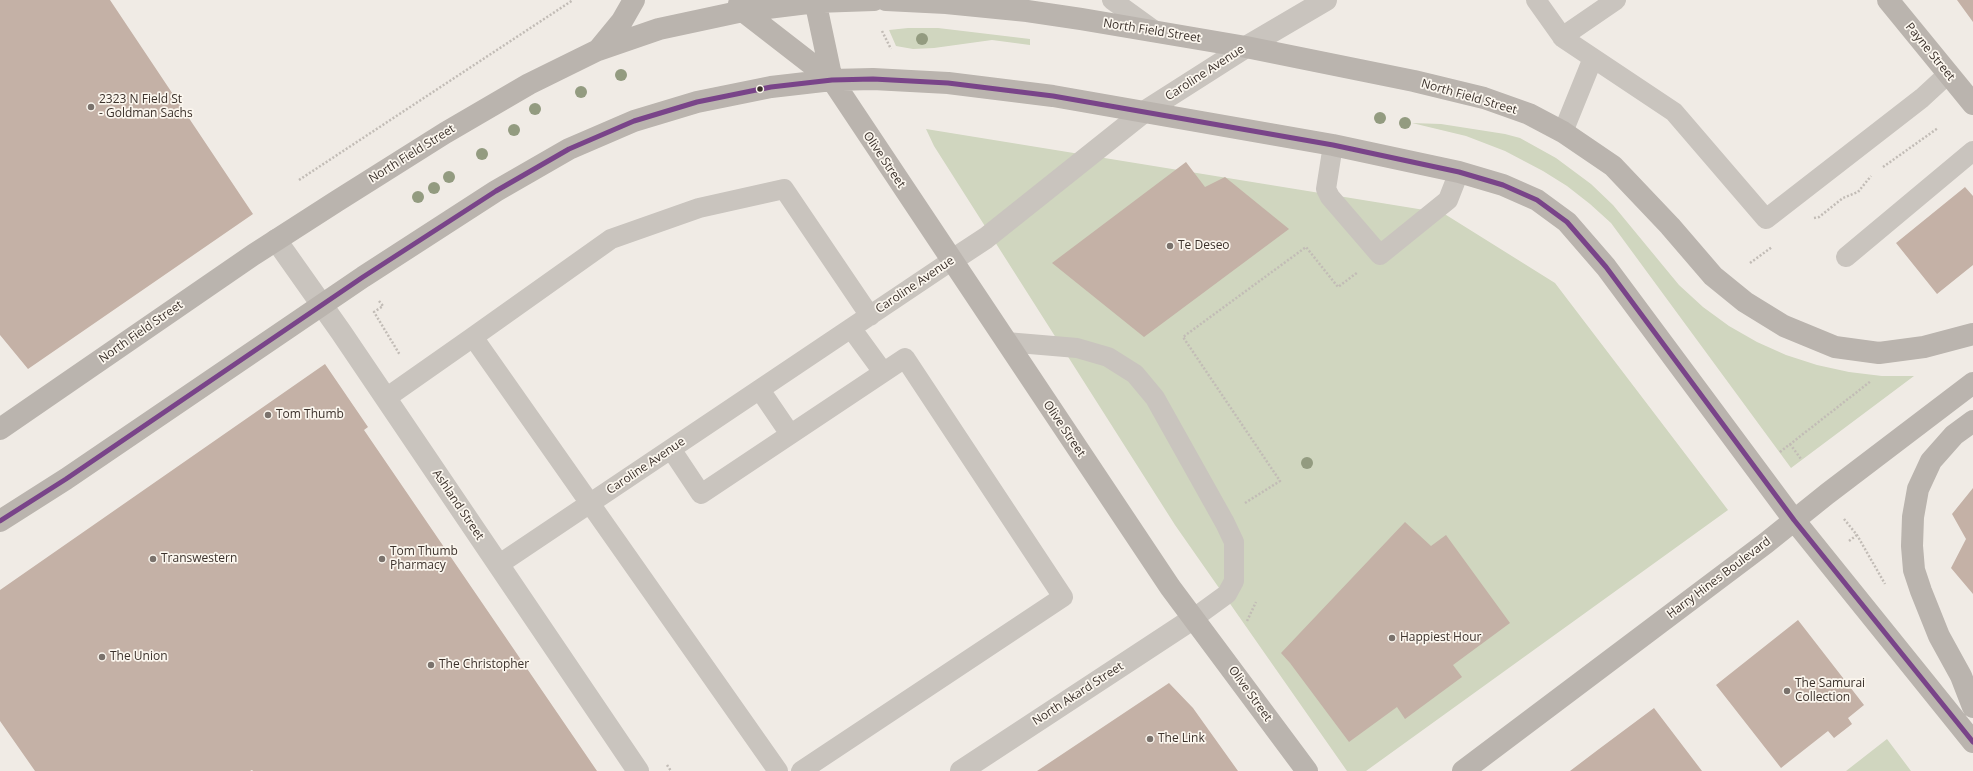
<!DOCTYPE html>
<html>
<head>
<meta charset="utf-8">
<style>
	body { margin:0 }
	canvas { display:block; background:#f0ebe5 }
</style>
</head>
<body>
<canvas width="1973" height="771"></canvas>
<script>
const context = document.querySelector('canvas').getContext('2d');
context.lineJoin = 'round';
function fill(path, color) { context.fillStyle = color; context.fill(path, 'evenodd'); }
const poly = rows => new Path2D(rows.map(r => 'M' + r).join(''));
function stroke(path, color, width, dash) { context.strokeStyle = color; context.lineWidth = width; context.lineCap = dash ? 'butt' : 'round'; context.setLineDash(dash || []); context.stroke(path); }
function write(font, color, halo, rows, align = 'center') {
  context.font = font + ' "Open Sans",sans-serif'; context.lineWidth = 3.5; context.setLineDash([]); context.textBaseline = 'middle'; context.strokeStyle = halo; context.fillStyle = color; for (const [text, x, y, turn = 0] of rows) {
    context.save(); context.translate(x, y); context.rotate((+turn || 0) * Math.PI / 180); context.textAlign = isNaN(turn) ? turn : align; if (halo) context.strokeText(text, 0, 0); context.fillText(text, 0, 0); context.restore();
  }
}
const green = poly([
	[908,28,938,28,1030,39,1030,45,992,40,934,48,913,49,896,46,889,30],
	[1412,123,1441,124,1505,134,1520,138,1556,158,1591,184,1613,205,1679,285,1703,307,1729,326,1757,342,1786,355,1817,365,1849,372,1882,376,1914,376,1791,468,1611,223,1590,204,1567,186,1543,171,1505,151,1466,136],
	[926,129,1443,213,1555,283,1728,510,1366,771,1347,771,1175,525,934,146],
	[1887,739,1911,771,1846,771]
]);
const building = poly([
	[0,0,110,0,253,214,28,369,0,335],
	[1957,0,1973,0,1973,22],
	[1186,162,1205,187,1225,177,1289,229,1144,337,1052,263],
	[1965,187,1973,196,1973,265,1937,294,1896,243],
	[325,364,368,427,364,430,597,771,253,771,252,770,250,771,35,771,0,721,0,590],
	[1973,488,1973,594,1951,568,1966,539,1952,514],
	[1405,522,1431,546,1446,535,1510,623,1453,665,1462,677,1405,719,1397,707,1349,742,1290,663,1281,653],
	[1798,620,1864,705,1848,718,1852,724,1834,738,1828,731,1781,768,1716,685],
	[1169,683,1193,708,1238,771,1037,771],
	[1654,708,1702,771,1570,771,1599,749]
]);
const path = poly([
	[882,31,891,49],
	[1883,167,1938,128],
	[299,180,573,0],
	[1814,218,1819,217,1843,198,1858,192,1871,176],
	[1750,263,1772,247],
	[379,301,383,306,374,312,400,355],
	[1790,444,1801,459],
	[1780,452,1871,381],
	[1245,503,1280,481,1183,337,1306,247,1338,287,1358,272],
	[1844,519,1857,535,1885,584],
	[1849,541,1857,535],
	[1247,621,1256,602],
	[667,765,671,771]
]);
const lane = poly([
	[1112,0,1155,31],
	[1536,0,1563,38,1674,112,1766,219,1922,98,1948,74],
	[1562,37,1616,0],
	[1563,132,1593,58],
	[1333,145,1326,189,1330,197,1380,255,1448,200,1459,172],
	[1846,257,1973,151],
	[851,328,883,372],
	[1006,342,1077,348,1108,357,1135,374,1155,398,1225,523,1234,542,1234,581,1227,594,1194,618],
	[760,390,790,434],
	[386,398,473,337],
	[671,449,701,494,905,358,1063,597,801,771],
	[498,565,951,261],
	[778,771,473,337,611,239,699,208,784,189,870,316]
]);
const street = poly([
	[276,240,341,332,638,771],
	[951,261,986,238,1144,112,1246,47,1326,0],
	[961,771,1194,618]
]);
const secondary = poly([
	[815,0,832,80],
	[886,0,946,3,1027,11,1081,19,1246,47,1414,81,1484,98,1529,114,1563,132,1613,166,1670,226,1713,276,1745,302,1784,326,1835,347,1879,353,1924,347,1973,334],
	[1888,0,1973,104],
	[739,4,743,11,832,80,1170,587,1307,771],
	[599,49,622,21,634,0],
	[1973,421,1954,435,1931,461,1918,489,1913,517,1912,546,1914,570,1921,591,1939,636,1961,676,1973,707],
	[0,429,253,255,337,201,445,133,529,84,598,50,659,29,743,11,816,2,874,0],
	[0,521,66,479,363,277,496,191,569,149,634,121,697,102,771,87,832,80,873,79,948,83,1053,96,1333,145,1459,172,1503,185,1537,200,1567,222,1606,267,1794,520,1973,742],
	[1463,771,1766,543,1827,494,1973,383]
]);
const bus1 = poly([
	[0,521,66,479,363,277,496,191,569,149,634,121,697,102,771,87,832,80,873,79,948,83,1053,96,1333,145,1459,172,1503,185,1537,200,1567,222,1606,267,1794,520,1973,742]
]);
const trees = [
	[922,39],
	[621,75],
	[581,92],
	[535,109],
	[1380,118],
	[1405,123],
	[514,130],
	[482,154],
	[449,177],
	[434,188],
	[418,197],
	[1307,463]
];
const markers = [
	[760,89,3.5,"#3b312b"],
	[91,107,4,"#7a726c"],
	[1170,246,4,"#7a726c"],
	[268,415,4,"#7a726c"],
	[153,559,4,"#7a726c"],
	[382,559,4,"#7a726c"],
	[1392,638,4,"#7a726c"],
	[102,657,4,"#7a726c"],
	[431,665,4,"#7a726c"],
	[1787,691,4,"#7a726c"],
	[1150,739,4,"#7a726c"]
];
const streetNames = [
	["North Field Street",1152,31,9],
	["Payne Street",1930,52,51],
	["Caroline Avenue",1205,73,-33],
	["North Field Street",1469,97,16],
	["North Field Street",412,154,-32],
	["Olive Street",884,160,56],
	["Caroline Avenue",915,285,-34],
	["North Field Street",141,332,-35],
	["Olive Street",1064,429,56],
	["Caroline Avenue",646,466,-34],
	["Ashland Street",458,505,56],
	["Harry Hines Boulevard",1719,578,-37],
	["North Akard Street",1078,694,-33],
	["Olive Street",1250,694,54]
];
const poiNames = [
	["2323 N Field St",99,100],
	["- Goldman Sachs",99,114],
	["Te Deseo",1178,246],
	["Tom Thumb",276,415],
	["Tom Thumb",390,552],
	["Pharmacy",390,566],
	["Transwestern",161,559],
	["Happiest Hour",1400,638],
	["The Union",110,657],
	["The Christopher",439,665],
	["The Samurai",1795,684],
	["Collection",1795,698],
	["The Link",1158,739]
];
fill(green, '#d0d6bf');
fill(building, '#c4b1a6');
stroke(path, '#c2bcb6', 2.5, [2, 2]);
stroke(lane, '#c9c4be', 20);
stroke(street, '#c9c4be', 22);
stroke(secondary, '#bab4ae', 22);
stroke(bus1, '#794489', 5);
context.fillStyle = '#939b80';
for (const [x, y] of trees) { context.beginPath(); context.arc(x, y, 6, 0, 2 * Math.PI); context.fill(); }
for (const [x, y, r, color] of markers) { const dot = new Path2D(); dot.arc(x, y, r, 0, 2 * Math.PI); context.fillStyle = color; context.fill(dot); stroke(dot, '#fbf6ee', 1.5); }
write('12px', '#3b312b', '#fbf6ee', streetNames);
write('12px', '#3b312b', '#fbf6ee', poiNames, 'left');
</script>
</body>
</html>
